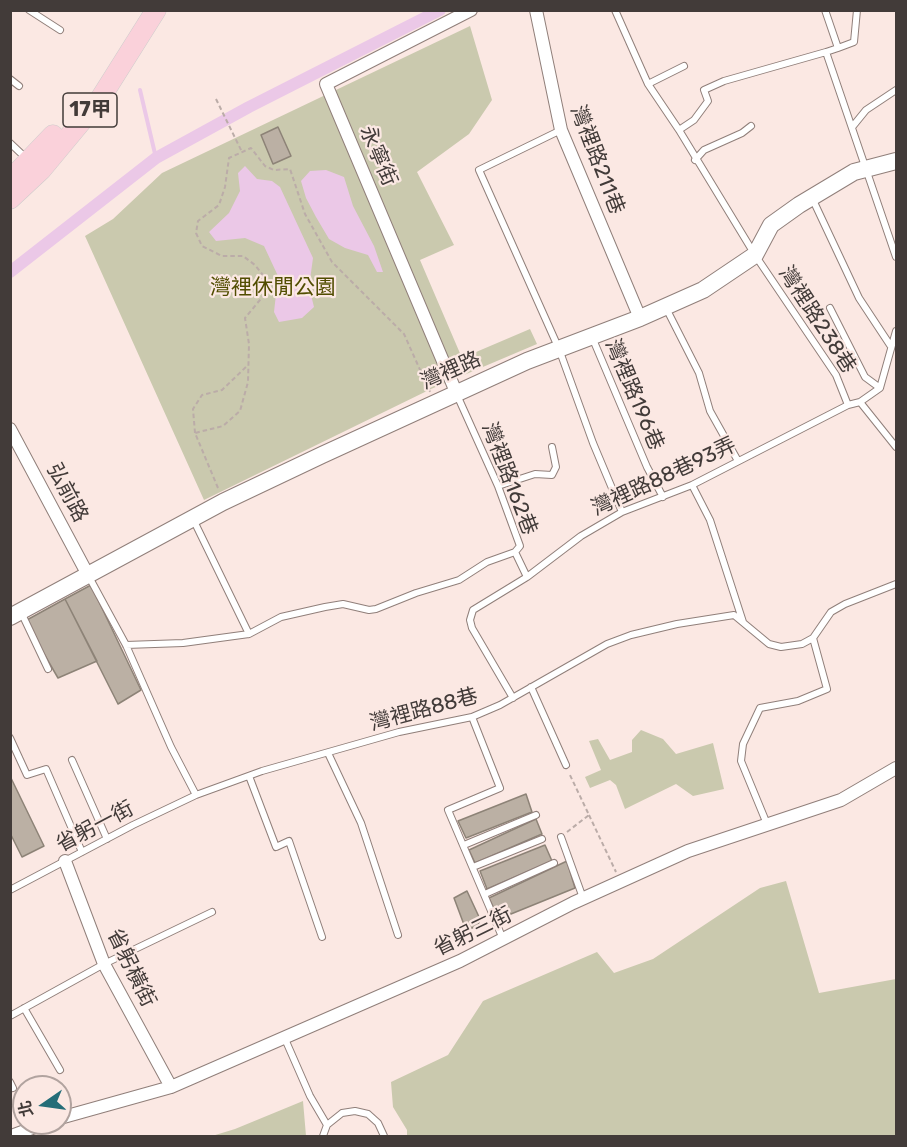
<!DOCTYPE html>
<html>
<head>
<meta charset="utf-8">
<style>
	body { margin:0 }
	#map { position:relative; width:907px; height:1147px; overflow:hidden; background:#fbe8e3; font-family:Rubik,"Noto Sans TC",sans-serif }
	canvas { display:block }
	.frame { position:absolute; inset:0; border:12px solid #423b39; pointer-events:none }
	.north { position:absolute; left:12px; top:1075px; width:60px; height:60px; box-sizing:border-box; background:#fbe8e3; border:2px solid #b1a39f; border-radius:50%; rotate:257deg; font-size:16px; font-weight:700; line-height:24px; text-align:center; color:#423b39 }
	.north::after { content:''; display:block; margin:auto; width:21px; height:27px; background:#246d78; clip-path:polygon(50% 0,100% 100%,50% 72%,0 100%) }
</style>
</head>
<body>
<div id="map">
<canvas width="907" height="1147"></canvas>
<div class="frame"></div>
<div class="north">北</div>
</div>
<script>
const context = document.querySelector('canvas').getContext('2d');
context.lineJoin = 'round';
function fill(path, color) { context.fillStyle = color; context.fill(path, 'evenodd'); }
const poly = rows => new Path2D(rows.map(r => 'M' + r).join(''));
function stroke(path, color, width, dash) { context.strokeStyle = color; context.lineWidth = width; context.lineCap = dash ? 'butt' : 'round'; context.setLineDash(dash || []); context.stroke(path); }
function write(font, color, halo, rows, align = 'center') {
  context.font = font + ' Rubik,"Noto Sans TC",sans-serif'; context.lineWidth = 4.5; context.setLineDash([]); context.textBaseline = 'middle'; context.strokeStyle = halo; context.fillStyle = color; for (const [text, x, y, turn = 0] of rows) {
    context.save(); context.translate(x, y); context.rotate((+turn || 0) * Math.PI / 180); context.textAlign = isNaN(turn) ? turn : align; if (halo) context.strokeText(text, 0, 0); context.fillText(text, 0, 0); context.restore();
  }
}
const green = poly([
	[470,26,492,100,469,134,417,172,454,245,420,260,462,358,530,329,537,344,431,389,204,500,85,236,113,219,162,173],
	[641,730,663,739,676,754,713,743,724,789,693,796,676,784,625,809,616,785,610,780,590,788,585,777,601,770,589,741,598,739,610,760,632,752,632,740],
	[786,881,819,993,896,979,896,1136,407,1136,407,1130,393,1107,391,1082,448,1055,483,1001,597,952,614,973,653,959,760,888],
	[303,1101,306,1136,212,1136,235,1129]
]);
const water = poly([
	[245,166,257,179,272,181,280,187,313,258,309,287,314,307,302,318,279,322,274,312,278,276,264,246,245,238,216,241,209,232,229,213,240,191,238,173],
	[326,170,344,177,353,206,374,246,383,272,377,272,368,255,345,248,329,239,316,217,306,198,301,181,310,171]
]);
const stream = poly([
	[140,90,156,158]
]);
const canal = poly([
	[10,272,156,158,249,107,440,10]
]);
const building = poly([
	[278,127,291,156,273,164,261,135,278,127],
	[91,585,141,690,118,704,65,599,91,585],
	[65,599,97,661,58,678,25,621,65,599],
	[10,776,44,846,22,857,10,833,10,776],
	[526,794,532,812,466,838,458,821,526,794],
	[536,819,542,834,475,863,469,850,536,819],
	[545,845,552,861,487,889,480,871,545,845],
	[567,861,575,888,506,916,495,911,489,898,567,861],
	[467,891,480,919,478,926,466,930,454,898,467,891]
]);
const path = poly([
	[216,99,242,152],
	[195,433,193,409,202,395,222,390,247,366],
	[218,488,195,433,223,426,240,411,248,382,249,344,245,318,264,295,266,279,255,265,243,256,222,256,202,246,196,233,198,221,219,205,225,187,229,158,251,148,265,166,274,170,290,169,305,214,332,262,404,334,430,392],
	[589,815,616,872],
	[567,832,589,815,569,773]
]);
const service = poly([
	[29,10,60,30],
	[615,10,648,84,679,130,755,255,836,375,848,405],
	[825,10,838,48,826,52,896,257],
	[838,48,854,42,857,10],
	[10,79,19,86],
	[648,84,684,66],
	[853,126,866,110,896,90],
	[561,130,479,170,559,349,593,443,622,512],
	[679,130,694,120,708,101,704,90,724,81,826,52],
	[10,143,27,159],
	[695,160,704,150,742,133,751,126],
	[813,200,859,298,890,345],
	[666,308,699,373,710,411,738,461],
	[830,308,865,377,880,388],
	[592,337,647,467,663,497],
	[457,395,498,486,520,546,515,552,527,577],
	[860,402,896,447],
	[692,485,710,520,743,622],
	[498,486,535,474,552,475,556,467,552,447],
	[193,519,249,634],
	[88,575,126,645,171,747,196,795],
	[21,612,48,669],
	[126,645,183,643,249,634,281,617,325,607,343,604,369,610,376,609,416,593,459,580,487,562,515,552],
	[531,687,566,765],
	[513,698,472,628,470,620,473,610,527,577,581,536,622,512,692,485,848,405,860,402,880,388,896,331],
	[472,717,500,788,448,810,503,939],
	[10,738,27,775,46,769,82,852],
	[328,753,361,823,398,935],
	[72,760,107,839],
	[249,776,276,847,289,841,322,937],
	[767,824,741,761,743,744,760,708,798,701,827,689,813,638],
	[561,837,583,898],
	[464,845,536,815],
	[473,867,542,839],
	[10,890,133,825,196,795,262,771,399,732,472,717,500,705,607,644,631,635,677,624,734,615,769,644,781,647,802,644,813,638,831,612,845,604,896,584],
	[485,894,554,863],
	[24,1008,60,1070],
	[10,1016,104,964,212,912],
	[285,1039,310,1096,327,1125],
	[10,1082,13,1088],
	[323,1136,327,1125,342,1113,355,1111,368,1114,378,1123,384,1136]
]);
const minor = poly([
	[536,10,561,130,640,318],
	[456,392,326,84,471,10],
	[10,429,88,575],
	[65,861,104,964,171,1087],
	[60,1118,171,1087,460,961,573,903,688,851,841,800,896,768],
	[11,1136,46,1123]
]);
const tertiary = poly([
	[10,617,223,502,322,455,527,361,640,318,703,290,755,255,771,225,799,205,854,172,896,161]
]);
const primary = poly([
	[10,180,53,135],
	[10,199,41,170,100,99,156,10]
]);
const shields = [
	[90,110,54]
];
const shieldNames = [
	["17甲",90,110]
];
const streetNames = [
	["永寧街",378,156,67],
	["灣裡路211巷",597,160,69],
	["灣裡路238巷",817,320,57],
	["灣裡路",451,371,-24],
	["灣裡路196巷",634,395,67],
	["灣裡路88巷93弄",664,477,-25],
	["灣裡路162巷",509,479,69],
	["弘前路",67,493,62],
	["灣裡路88巷",424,710,-15],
	["省躬一街",95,827,-28],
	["省躬三街",473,932,-26],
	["省躬橫街",131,968,64]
];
const parkNames = [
	["灣裡休閒公園",273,288]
];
fill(green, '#cac9ae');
fill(water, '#ebc8e7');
stroke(stream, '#ebc8e7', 4);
stroke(canal, '#ebc8e7', 12);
fill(building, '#bbb0a4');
stroke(building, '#8d8377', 1.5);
stroke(service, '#907f7a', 8);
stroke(minor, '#907f7a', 14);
stroke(tertiary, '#907f7a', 18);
stroke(primary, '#cecccc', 21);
stroke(path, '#bbaca8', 2, [4.5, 3]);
stroke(service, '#fff', 6);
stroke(minor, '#fff', 12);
stroke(tertiary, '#fff', 16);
stroke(primary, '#fad1da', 20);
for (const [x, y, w] of shields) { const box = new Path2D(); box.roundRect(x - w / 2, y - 17, w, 34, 4.5); context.fillStyle = '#fbe8e3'; context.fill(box); stroke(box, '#423b39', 1.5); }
write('bold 20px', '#423b39', null, shieldNames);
write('21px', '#423b39', '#fbe8e3', streetNames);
write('21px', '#514d01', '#fbe8e3', parkNames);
</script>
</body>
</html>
